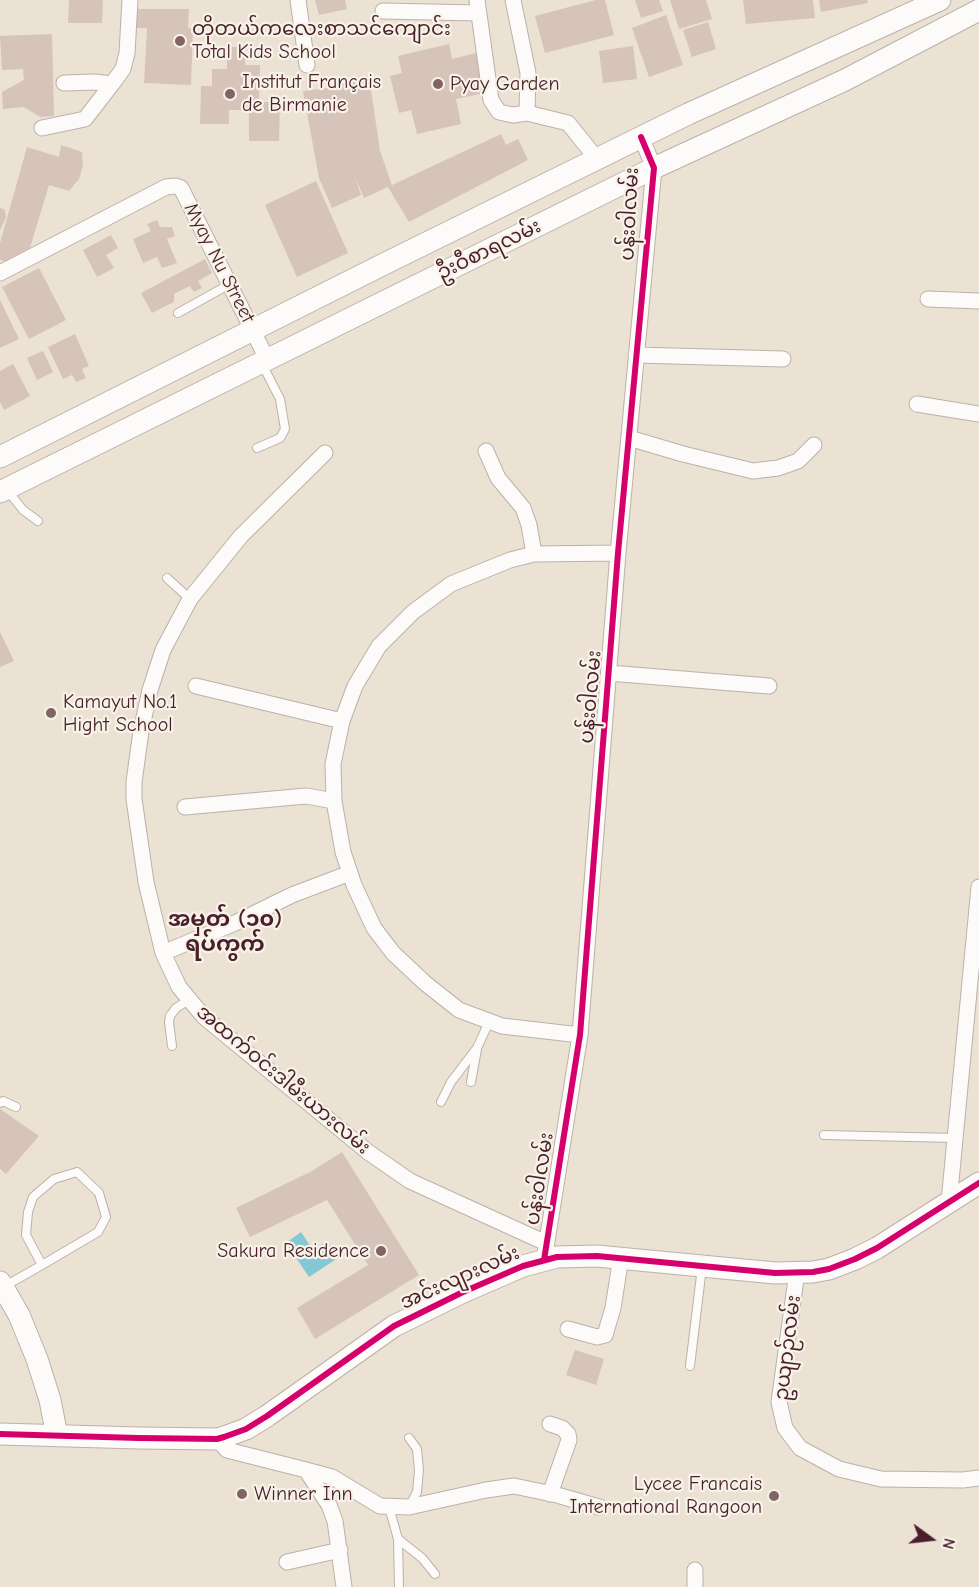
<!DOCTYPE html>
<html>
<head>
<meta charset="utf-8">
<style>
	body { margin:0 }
	#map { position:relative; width:979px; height:1587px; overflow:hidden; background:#ebe2d4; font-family:"Comic Neue",sans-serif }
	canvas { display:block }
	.north { position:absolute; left:901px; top:1509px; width:60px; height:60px; -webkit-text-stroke:4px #f7f3e8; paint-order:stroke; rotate:105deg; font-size:16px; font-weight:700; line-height:24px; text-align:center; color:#4a1f2b }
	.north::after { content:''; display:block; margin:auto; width:21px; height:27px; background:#4a1f2b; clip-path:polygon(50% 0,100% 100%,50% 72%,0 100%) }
</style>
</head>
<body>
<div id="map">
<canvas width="979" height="1587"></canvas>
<div class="north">N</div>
</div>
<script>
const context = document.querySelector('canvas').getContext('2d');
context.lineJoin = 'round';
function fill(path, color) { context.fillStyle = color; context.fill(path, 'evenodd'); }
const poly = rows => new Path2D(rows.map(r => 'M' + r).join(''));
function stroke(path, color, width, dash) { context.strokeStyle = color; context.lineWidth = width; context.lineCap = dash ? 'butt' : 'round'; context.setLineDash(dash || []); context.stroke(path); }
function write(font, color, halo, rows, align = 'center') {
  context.font = font + ' "Comic Neue","Noto Sans Myanmar",sans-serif'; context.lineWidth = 4.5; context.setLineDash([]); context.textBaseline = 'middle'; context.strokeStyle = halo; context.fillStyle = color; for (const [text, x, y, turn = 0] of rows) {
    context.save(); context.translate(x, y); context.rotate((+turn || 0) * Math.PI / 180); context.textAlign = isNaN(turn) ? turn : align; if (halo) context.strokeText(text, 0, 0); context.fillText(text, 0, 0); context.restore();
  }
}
const water = poly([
	[301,1232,313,1250,327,1241,338,1258,309,1277,286,1243]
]);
const building = poly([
	[69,0,103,0,102,23,68,23],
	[315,0,345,0,347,9,319,15],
	[596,0,605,0,614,35,545,53,535,16],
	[635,0,659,0,663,11,641,18],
	[670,0,706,0,712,19,679,29],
	[743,0,813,0,815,18,746,24],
	[819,0,867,0,868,3,821,12],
	[136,9,189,9,188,28,193,28,191,85,144,83,147,28,136,28],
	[666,15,683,65,649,77,632,28],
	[708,22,716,49,692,57,683,30],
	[52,34,54,116,40,117,24,107,3,109,2,92,24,80,23,69,2,70,0,36],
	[449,44,452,59,476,53,485,93,456,99,461,124,417,134,411,110,399,113,390,76,402,73,398,56],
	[633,46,637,79,603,83,599,51],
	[227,47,245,47,245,65,260,65,259,102,280,102,279,141,249,141,249,110,229,110,229,124,200,124,201,86,212,86,212,69,227,69],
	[369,76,380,151,392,185,501,134,506,145,518,139,528,160,409,222,388,187,364,198,355,177,361,195,332,208,319,178,303,91,336,87,335,81],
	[61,145,82,152,83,165,79,179,69,191,49,185,30,248,5,261,0,260,0,243,27,147,59,157],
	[316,181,348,253,297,277,265,205],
	[0,208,5,210,6,218,0,230],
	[157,220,160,227,172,227,175,236,167,239,177,263,162,268,157,257,143,263,133,239,151,231,147,224],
	[111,235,118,248,106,255,114,268,97,277,83,250],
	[205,259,212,273,198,281,202,288,194,292,190,286,174,294,174,302,152,313,141,293],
	[39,268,66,320,29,339,2,287],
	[0,300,19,339,0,348],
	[75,334,89,366,82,369,86,378,76,382,72,375,63,379,48,347],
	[43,351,53,372,37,380,27,358],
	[13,364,30,396,4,410,0,402,0,371],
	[0,632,14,661,0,667],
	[0,1109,39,1136,6,1174,0,1169],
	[342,1152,419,1275,315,1339,297,1308,368,1265,327,1200,250,1237,236,1208,312,1171],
	[575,1350,604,1359,596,1385,566,1375]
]);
const lane = poly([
	[178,313,230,284],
	[257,448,280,438,285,429,280,399,262,364],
	[7,490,23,510,38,521],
	[167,578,190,599],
	[172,1046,169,1022,170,1016,176,1008,189,1000],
	[471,1082,477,1049],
	[441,1102,451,1082,477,1048,489,1022],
	[0,1103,3,1101,16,1107],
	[824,1135,955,1138],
	[5,1286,42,1265,98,1232,106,1217,99,1193,77,1172,54,1179,33,1197,28,1212,26,1235,42,1265],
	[690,1366,702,1267],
	[389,1507,398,1539,399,1587],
	[409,1507,417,1492,419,1470,417,1449,409,1438],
	[398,1539,422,1558,435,1574]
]);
const street = poly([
	[298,0,307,65],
	[477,0,491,100,499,112,513,115,527,113,528,73,513,0],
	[383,11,478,13],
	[64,83,94,82,112,84,123,69,127,53,130,0],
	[527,113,568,123,597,159],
	[42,128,85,119,112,84],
	[0,273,166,187,176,186,181,188,267,359],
	[928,299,979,301],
	[636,355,783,359],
	[917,404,979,414],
	[629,438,683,454,753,471,778,468,798,461,814,445],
	[486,451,498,478,523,508,529,525,534,554],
	[325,453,241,536,190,599,163,650,150,690,141,731,134,782,134,799,146,882,163,953,179,987,204,1017,368,1152,410,1181,546,1243],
	[609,673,769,686],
	[196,686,342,721],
	[185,807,306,796,334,801],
	[163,953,235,923,292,895,350,873],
	[580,1035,502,1026,459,1010,425,983,393,953,374,928,354,885,343,852,334,801,333,764,342,721,355,686,379,646,413,612,451,584,510,560,534,554,618,553],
	[949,1202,979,887],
	[544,1260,580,1035,618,553,654,168,641,137],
	[797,1272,779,1402,785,1428,800,1448,839,1469,881,1479,963,1480,979,1478],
	[568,1329,597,1337,605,1335,613,1308,621,1257],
	[550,1424,562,1428,568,1434,569,1440,550,1494],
	[217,1439,227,1450,306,1470,329,1505,335,1521,344,1587],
	[306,1470,332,1477,380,1506,409,1507,486,1490,514,1486,557,1495,599,1507],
	[287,1562,340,1550],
	[695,1587,695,1570]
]);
const secondary = poly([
	[0,457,382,265,688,114,940,0],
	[0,492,654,168,845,80,979,10],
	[0,1282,19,1315,37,1359,50,1400,57,1436],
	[0,1434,138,1438,217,1439,224,1437,246,1429,267,1416,394,1326,463,1292,523,1266,557,1257,597,1256,775,1273,813,1272,829,1269,855,1259,877,1248,979,1183]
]);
const cycleway = poly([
	[544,1260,580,1035,618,553,654,168,641,137],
	[0,1434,138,1438,217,1439,224,1437,246,1429,267,1416,394,1326,463,1292,523,1266,557,1257,597,1256,775,1273,813,1272,829,1269,855,1259,877,1248,979,1183]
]);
const markers = [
	[180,41,6,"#826366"],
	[438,84,6,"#826366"],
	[230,94,6,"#826366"],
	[51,713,6,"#826366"],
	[381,1251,6,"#826366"],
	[242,1494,6,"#826366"],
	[774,1496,6,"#826366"]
];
const poiNames = [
	["တိုတယ်ကလေးစာသင်ကျောင်း",192,29],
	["Total Kids School",192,52],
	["Institut Français",242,82],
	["de Birmanie",242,105],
	["Pyay Garden",450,84],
	["Kamayut No.1",63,702],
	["Hight School",63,725],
	["Sakura Residence",369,1251,"right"],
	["Lycee Francais",762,1484,"right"],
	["International Rangoon",762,1507,"right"],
	["Winner Inn",254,1494]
];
const streetNames = [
	["ပန်းဝါလမ်း",630,214,-87],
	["ဦးဝီစာရလမ်း",489,250,-26],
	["Myay Nu Street",219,263,63],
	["ပန်းဝါလမ်း",591,697,-85],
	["အထက်ဝင်းဒါမီးယားလမ်း",283,1080,40],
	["ပန်းဝါလမ်း",540,1179,-81],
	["အင်းလျားလမ်း",460,1278,-24],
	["ဥယျာဉ်လမ်း",788,1348,-83]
];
const quarterNames = [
	["အမှတ် (၁၀)",225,920],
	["ရပ်ကွက်",225,945]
];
fill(water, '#84c7d5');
fill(building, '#d6c3ba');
stroke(lane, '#bbb1aa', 10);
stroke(street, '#bbb1aa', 17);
stroke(secondary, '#bbb1aa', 23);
stroke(lane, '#fcfbf9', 8);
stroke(street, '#fcfbf9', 15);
stroke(secondary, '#fcfbf9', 21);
stroke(cycleway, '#d6006c', 6);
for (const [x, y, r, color] of markers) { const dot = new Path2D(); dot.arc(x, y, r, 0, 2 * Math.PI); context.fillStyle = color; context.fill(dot); stroke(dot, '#f7f3e8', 2); }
write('20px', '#4a1f2b', '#f7f3e8', poiNames, 'left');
write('20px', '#4a1f2b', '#f7f3e8', streetNames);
write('bold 22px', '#4a1f2b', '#f7f3e8', quarterNames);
</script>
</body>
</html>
